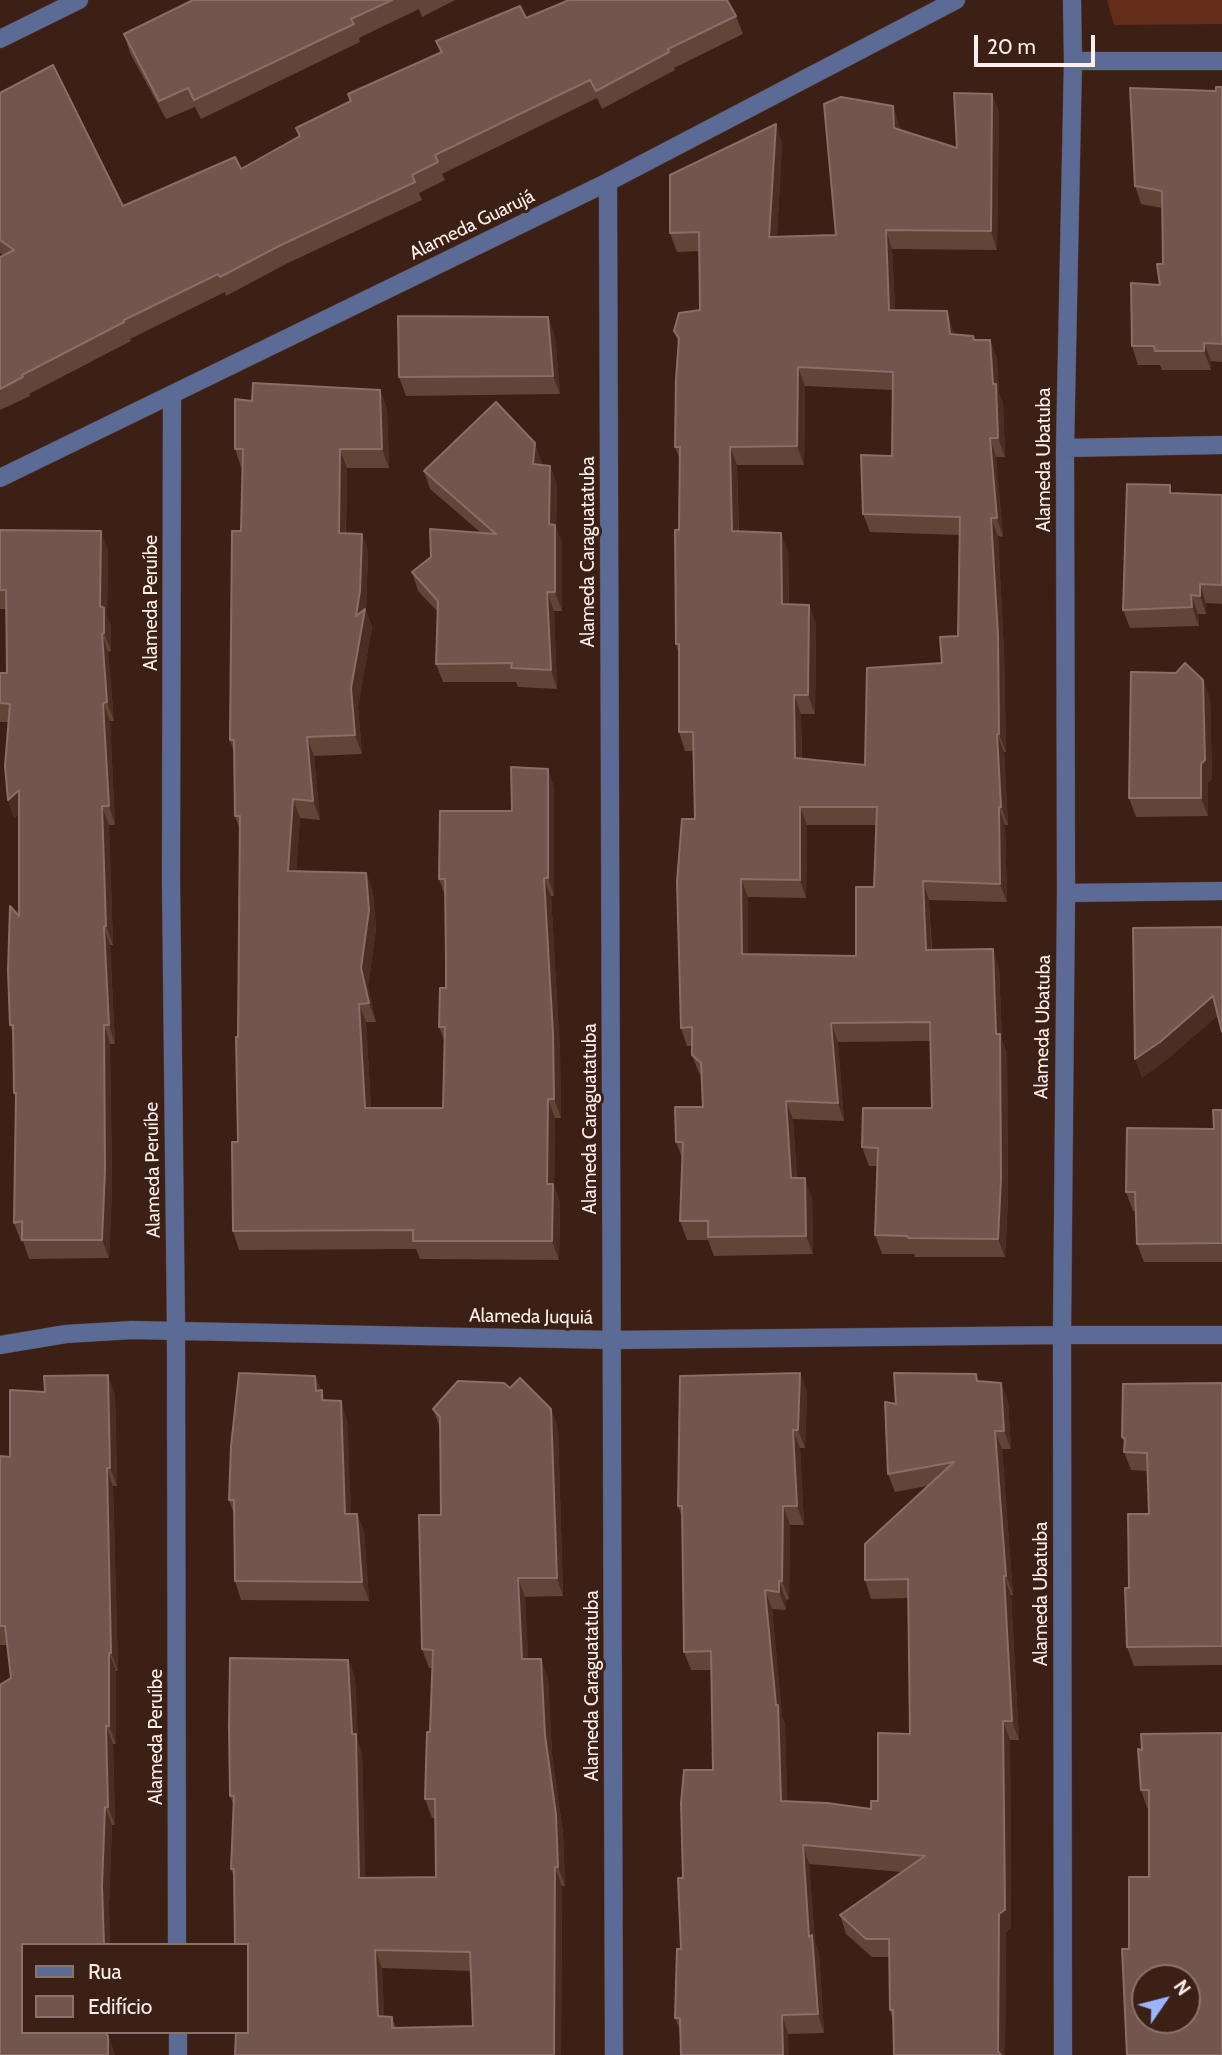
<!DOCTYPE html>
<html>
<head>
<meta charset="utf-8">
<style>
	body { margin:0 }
	#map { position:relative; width:1222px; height:2055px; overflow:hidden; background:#3c1f15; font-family:Cabin,sans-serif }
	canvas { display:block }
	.legend { position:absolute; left:21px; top:1943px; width:228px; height:91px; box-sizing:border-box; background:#3c1f15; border:2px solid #89736b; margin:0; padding:9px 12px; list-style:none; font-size:21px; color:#fdf0ec }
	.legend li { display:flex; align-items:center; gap:14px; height:35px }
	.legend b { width:35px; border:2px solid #89736b }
	.north { position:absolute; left:1131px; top:1964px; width:70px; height:70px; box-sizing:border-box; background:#3c1f15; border:2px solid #89736b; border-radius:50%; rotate:55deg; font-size:19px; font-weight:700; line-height:28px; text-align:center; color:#fdf0ec }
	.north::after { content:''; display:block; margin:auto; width:24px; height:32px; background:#9ab5fd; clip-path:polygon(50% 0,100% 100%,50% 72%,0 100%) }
	.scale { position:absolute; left:974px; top:35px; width:121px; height:32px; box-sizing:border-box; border:4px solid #fdf0ec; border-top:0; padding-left:9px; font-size:21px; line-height:24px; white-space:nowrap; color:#fdf0ec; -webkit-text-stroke:5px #3c1f15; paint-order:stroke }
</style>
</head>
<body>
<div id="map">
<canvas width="1222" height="2055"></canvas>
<ul class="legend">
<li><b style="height:9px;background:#5b6b95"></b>Rua</li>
<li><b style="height:19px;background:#72564d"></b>Edifício</li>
</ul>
<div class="north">N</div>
<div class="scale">20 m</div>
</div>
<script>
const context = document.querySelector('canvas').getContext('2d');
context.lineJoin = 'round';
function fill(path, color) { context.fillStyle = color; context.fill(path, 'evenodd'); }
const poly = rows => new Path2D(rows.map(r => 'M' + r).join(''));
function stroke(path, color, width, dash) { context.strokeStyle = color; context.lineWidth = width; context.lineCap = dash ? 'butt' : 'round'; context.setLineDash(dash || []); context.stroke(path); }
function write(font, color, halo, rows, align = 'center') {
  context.font = font + ' Cabin,sans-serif'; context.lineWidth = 6; context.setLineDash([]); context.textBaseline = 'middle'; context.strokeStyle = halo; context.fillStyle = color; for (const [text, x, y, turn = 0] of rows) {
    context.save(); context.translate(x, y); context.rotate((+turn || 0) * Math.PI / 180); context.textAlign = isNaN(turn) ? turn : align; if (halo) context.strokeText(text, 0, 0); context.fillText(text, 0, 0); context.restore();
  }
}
const green = poly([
	[1107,0,1222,0,1222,24,1114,25]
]);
const street = poly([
	[0,39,79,0],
	[1073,61,1222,61],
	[608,182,614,2055],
	[172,395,171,881,176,1331,177,1945],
	[1065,448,1222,445],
	[0,478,608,182,956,0],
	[1066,893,1222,891],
	[0,1345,66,1334,132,1330,612,1340,1062,1335,1222,1335],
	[178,2032,178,2055],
	[1063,2055,1062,1335,1066,893,1065,448,1073,61,1072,0]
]);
const wall = poly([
	[193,0,455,0,422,17,419,9,359,38,360,42,201,119,195,107,166,119,130,53,124,34],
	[736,16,743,34,674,68,675,70,602,109,597,98,442,174,445,180,419,193,422,200,286,264,226,296,225,292,130,339,131,341,29,394,30,396,0,410,0,257,3,255,0,253,0,93,123,206,241,169,299,137,296,128,350,102,348,94,440,53,436,41,526,18],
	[1222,87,1222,362,1211,361,1211,370,1162,370,1160,365,1138,365,1132,346,1160,285,1163,264,1162,208,1141,204,1135,186,1216,91],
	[992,94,999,113,997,250,892,249,895,310,953,330,954,334,975,340,990,340,997,359,999,393,1003,403,1005,457,996,457,1003,537,998,536,1004,653,1006,752,1004,752,1008,825,1005,825,1007,902,929,900,932,950,999,968,1002,1041,1007,1053,1008,1197,1005,1257,915,1257,914,1254,882,1254,875,1235,878,1166,869,1166,862,1147,932,1108,930,1041,838,1042,844,1121,793,1119,797,1178,812,1197,813,1254,714,1256,708,1240,687,1240,680,1221,683,1160,676,1142,703,1107,701,1076,699,1073,692,1055,692,1046,687,1046,681,1028,695,819,693,751,685,751,679,732,679,654,676,644,680,460,675,447,679,344,674,331,700,310,699,251,677,252,670,233,782,143,777,236,836,235,893,106,899,125,900,130,957,148],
	[805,386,892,390,892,456,863,514,870,532,959,535,958,636,942,663,865,765,802,759,801,714,815,714,816,623,789,604,788,551,739,532,737,465,804,465],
	[807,825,876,825,874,887,856,956,748,954,748,897,806,898],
	[555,336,560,394,406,396,399,377],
	[380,390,387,409,389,468,347,468,346,533,362,534,368,552,366,611,372,627,358,707,362,754,314,756,320,820,300,818,296,871,366,873,373,892,376,929,368,987,376,1022,366,1022,371,1108,443,1108,445,1043,439,1027,446,988,446,964,445,896,439,879,512,811,548,769,554,788,554,896,551,896,560,1052,561,1118,555,1118,554,1186,560,1202,559,1260,420,1259,416,1249,239,1250,233,1231,238,1142,240,830,235,816,234,752,230,740,241,531,243,467,241,467,235,449,252,401],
	[542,462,541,465,550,466,557,485,556,527,562,543,562,611,554,611,557,689,518,687,516,682,443,682,436,664,438,612,418,591,412,572,480,532,430,489,424,471],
	[1173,494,1222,495,1222,604,1206,603,1206,614,1198,614,1199,626,1130,628,1123,610],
	[0,530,108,549,107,617,111,627,111,651,108,652,114,721,110,721,115,825,109,825,113,945,110,945,115,1044,110,1044,112,1188,109,1258,29,1259,23,1241,21,1242,14,1223,16,1099,14,1093,13,1033,10,1025,19,916,19,814,14,818,8,800,9,722,0,722,0,673,7,673,6,609,0,609],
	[1210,698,1212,779,1208,782,1208,816,1136,817,1129,798],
	[1222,1110,1222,1262,1144,1262,1137,1244,1136,1211,1133,1211,1126,1192,1214,1129],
	[800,1373,807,1392,805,1448,800,1448,804,1525,790,1525,789,1599,786,1600,786,1610,772,1609,782,1716,785,1724,787,1802,871,1809,878,1801,910,1734,908,1598,871,1599,865,1580,927,1486,895,1492,888,1474,896,1404,979,1381,1001,1383,1008,1402,1011,1449,1002,1449,1013,1595,1011,1595,1019,1740,1010,1740,1011,1928,1006,1932,1005,2055,894,2055,893,2021,890,2010,889,1957,872,1957,846,1934,840,1915,902,1872,809,1864,815,1942,819,1953,824,2033,788,2034,681,2032,675,2018,681,1949,683,1878,713,1770,711,1670,691,1670,684,1652,682,1517,678,1506],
	[315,1376,325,1400,347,1419,351,1514,357,1514,364,1532,369,1601,241,1600,235,1581,234,1514,229,1500],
	[1222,1383,1222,1665,1134,1666,1127,1647,1129,1588,1149,1514,1148,1471,1131,1470,1124,1452,1125,1444,1122,1437],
	[510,1388,558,1427,563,1596,525,1597,528,1659,548,1678,552,1754,563,1834,565,1886,562,1886,561,2055,235,2055,236,2042,234,1877,231,1869,234,1806,230,1796,348,1660,355,1678,358,1742,362,1753,365,1878,436,1877,436,1818,432,1818,425,1799,430,1732,432,1668,429,1668,422,1649,441,1515,440,1428,433,1409],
	[382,1968,471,1971,473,2026,396,2028,392,2017,384,2017],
	[115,1394,117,1486,113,1486,118,1671,116,1671,116,1744,113,1744,115,1825,112,1825,109,1904,110,1945,23,1945,108,2035,115,2055,0,2055,11,1678,7,1645,0,1645,0,1456,10,1457],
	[1222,1733,1129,1949,1149,1877,1149,1808,1147,1808,1141,1790,1142,1750]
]);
const shadedWall = poly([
	[992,94,999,113,997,250,991,231],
	[893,106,899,125,901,146,894,128],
	[776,124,782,143,776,255,769,237],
	[886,230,892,249,896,328,889,310],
	[947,311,953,330,956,353,950,334],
	[548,317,555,336,560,394,553,376],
	[990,340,997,359,999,393,1003,403,1005,457,998,438],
	[1204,343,1211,361,1211,370,1204,351],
	[798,367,805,386,804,465,797,446],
	[380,390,387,409,389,468,382,449],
	[990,438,996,457,1003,537,997,518],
	[535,443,542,462,540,483,533,464],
	[730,447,737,465,739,550,732,531],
	[340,449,347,468,345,552,339,533],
	[550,466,557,485,556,527,562,543,562,611,555,592,549,524],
	[991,518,998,536,1004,653,1006,752,999,734],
	[101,531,108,549,107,617,111,627,111,651,104,633,100,606],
	[781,533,788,551,789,623,782,604],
	[362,534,368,552,366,611,372,627,358,707,362,754,355,735,351,688],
	[1200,584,1206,603,1206,614,1200,596],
	[547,592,554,611,557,689,551,670],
	[1191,595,1198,614,1199,626,1192,607],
	[809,605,816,623,815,714,808,695],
	[102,634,108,652,114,721,107,702],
	[1203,680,1210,698,1212,779,1208,782,1208,816,1201,798],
	[794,695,801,714,802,777,795,758],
	[103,703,110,721,115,825,109,806],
	[997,734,1004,752,1008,825,1001,807],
	[307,737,314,756,320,820,313,801],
	[548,769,554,788,554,896,548,878],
	[19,790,26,808,14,818,8,800],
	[293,799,300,818,295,889,288,871],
	[102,806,109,825,113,945,106,926],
	[800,807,807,825,806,898,800,880],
	[999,807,1005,825,1007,902,1000,884],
	[366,873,373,892,376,929,368,987,376,1022,369,1003,361,968],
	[544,878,551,896,560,1052,561,1118,554,1099],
	[741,879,748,897,748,973,742,954],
	[923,881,929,900,932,969,926,950],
	[104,927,110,945,115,1044,109,1025],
	[993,949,999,968,1002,1041,1007,1053,1008,1197,1005,1257,998,1239,996,1034],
	[1213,996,1220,1014,1167,1060,1142,1078,1135,1059],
	[359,1004,366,1022,372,1126,365,1108],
	[831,1023,838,1042,844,1121,838,1103],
	[104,1025,110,1044,112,1188,109,1258,102,1240],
	[548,1099,555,1118,554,1186,560,1202,559,1260,552,1241,547,1184],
	[786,1101,793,1119,798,1197,791,1178],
	[805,1178,812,1197,813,1254,806,1236],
	[800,1373,807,1392,805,1448,798,1430],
	[108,1375,115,1394,117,1486,110,1468],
	[315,1376,322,1395,322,1390,328,1409,316,1391],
	[1001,1383,1008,1402,1011,1449,1004,1431],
	[341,1401,347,1419,352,1532,345,1514],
	[551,1409,558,1427,563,1596,557,1578],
	[793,1430,800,1448,804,1525,797,1506],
	[995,1431,1002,1449,1013,1595,1006,1576],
	[107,1468,113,1486,118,1671,111,1653],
	[783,1506,790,1525,789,1599,782,1581],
	[357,1514,364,1532,369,1601,362,1582],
	[1004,1576,1011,1595,1019,1740,1012,1721],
	[518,1578,525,1597,529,1678,522,1659],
	[779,1581,786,1600,786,1610,779,1592],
	[765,1590,772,1609,782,1716,785,1724,788,1820,781,1801,776,1705],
	[109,1653,116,1671,116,1744,109,1726],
	[541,1659,548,1678,552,1754,563,1834,565,1886,558,1867,545,1735],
	[348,1660,355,1678,358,1742,362,1753,366,1896,359,1878],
	[1003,1721,1010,1740,1011,1928,1006,1932,1005,2055,1000,2055,998,2051,999,1914],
	[106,1726,113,1744,115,1825,108,1807],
	[105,1807,112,1825,109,1904,110,1945,104,1945,102,1886],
	[803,1845,809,1864,815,1942,819,1953,824,2033,818,2014,809,1937],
	[555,1867,562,1886,561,2055,554,2055],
	[375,1950,382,1968,385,2035,378,2016],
	[782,2015,788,2034,789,2055,783,2055],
	[108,2036,115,2055,108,2055]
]);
const building = poly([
	[193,0,392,0,351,19,354,24,194,100,188,88,159,101,124,34,193,0],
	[569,0,727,0,736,16,668,49,669,52,596,91,590,80,435,155,438,162,412,175,415,182,279,246,220,277,218,274,124,320,124,322,22,375,23,377,0,389,0,257,14,250,0,240,0,93,53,65,123,206,235,157,241,169,300,136,296,128,351,101,348,94,442,52,436,41,520,6,526,18,569,0],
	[1216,87,1222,87,1222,344,1204,343,1204,351,1155,351,1154,346,1132,346,1131,283,1160,285,1157,264,1163,264,1162,191,1135,186,1130,88,1216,91,1216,87],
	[954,93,992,94,991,231,886,230,889,310,947,311,950,334,973,336,974,340,990,340,993,384,996,384,998,438,990,438,997,518,991,518,998,635,999,734,997,734,1001,807,999,807,1000,884,923,881,926,950,993,949,996,1034,1000,1034,1001,1179,998,1239,909,1238,907,1236,875,1235,878,1148,862,1147,863,1108,932,1108,930,1022,831,1023,838,1103,786,1101,791,1178,805,1178,806,1236,708,1237,708,1221,680,1221,683,1142,676,1142,675,1107,703,1107,701,1063,692,1055,692,1027,681,1028,677,882,682,819,695,819,693,732,679,732,679,644,676,644,675,530,679,530,680,447,675,447,676,379,679,338,674,331,679,313,700,310,699,232,670,233,670,175,776,124,769,237,836,235,824,104,841,97,893,106,894,128,957,148,954,93],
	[798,367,893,372,892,456,861,455,863,514,960,517,958,636,940,637,942,663,867,668,865,765,795,758,794,695,808,695,809,605,782,604,781,533,732,531,730,447,797,446,798,367],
	[800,807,877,807,874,887,856,887,856,956,742,954,741,879,800,880,800,807],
	[398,316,548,317,553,376,399,377,398,316],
	[253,383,380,390,382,449,340,449,339,533,362,534,360,591,356,616,365,609,351,688,355,735,307,737,313,801,293,799,288,871,366,873,369,910,361,968,369,1003,359,1004,365,1108,443,1108,445,1027,439,1027,440,988,446,988,446,964,445,879,439,879,440,811,512,811,511,767,548,769,548,878,544,878,553,1034,554,1099,548,1099,547,1184,553,1184,552,1241,413,1241,413,1230,233,1231,232,1142,238,1142,236,1037,238,1037,240,816,235,816,234,740,230,740,232,531,241,531,243,449,235,449,235,399,252,401,253,383],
	[496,402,535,443,533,464,550,466,549,524,555,525,555,592,547,592,551,670,511,668,512,663,436,664,438,601,412,572,431,557,430,529,496,534,424,471,496,402],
	[1127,484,1170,485,1170,493,1222,495,1222,585,1200,584,1200,596,1191,595,1192,607,1123,610,1127,484],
	[0,530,101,531,100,606,104,608,104,633,102,634,107,702,103,703,109,806,102,806,106,926,104,927,109,1025,104,1025,105,1170,102,1240,22,1240,22,1221,14,1223,16,1093,14,1093,13,1025,10,1025,8,971,10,906,19,916,19,790,8,800,5,766,10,704,0,703,0,673,7,673,6,590,0,590,0,530],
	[1185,663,1203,680,1205,760,1201,764,1201,798,1129,798,1131,672,1176,673,1185,663],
	[1222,927,1222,1032,1213,996,1160,1042,1135,1059,1133,928,1222,927],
	[1213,1110,1222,1110,1222,1243,1137,1244,1135,1192,1126,1192,1127,1128,1214,1129,1213,1110],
	[239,1373,315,1376,316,1391,322,1390,322,1400,341,1401,345,1514,357,1514,362,1582,235,1581,234,1500,229,1500,231,1446,239,1373],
	[800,1373,798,1430,793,1430,797,1506,783,1506,782,1581,779,1581,779,1592,765,1590,776,1705,778,1705,781,1801,827,1803,871,1809,871,1801,878,1801,878,1733,910,1734,908,1579,865,1580,865,1544,954,1462,888,1474,885,1402,896,1404,894,1373,976,1374,977,1381,1001,1383,1004,1431,995,1431,1006,1576,1004,1576,1012,1721,1003,1721,1005,1910,999,1914,998,2051,1001,2055,894,2055,893,2010,890,2010,889,1939,866,1939,840,1915,925,1856,803,1845,809,1937,812,1935,818,2014,782,2015,783,2055,681,2055,680,2018,675,2018,677,1949,681,1949,678,1878,683,1878,681,1803,684,1770,713,1770,711,1651,684,1652,682,1506,678,1506,680,1376,800,1373],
	[108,1375,110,1468,107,1468,111,1653,109,1653,109,1726,106,1726,108,1807,105,1807,102,1886,104,1945,23,1945,23,2032,104,2032,108,2036,108,2055,0,2055,0,1685,11,1678,5,1626,0,1626,0,1456,10,1457,10,1390,45,1392,44,1376,108,1375],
	[520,1378,551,1409,557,1578,518,1578,522,1659,541,1659,545,1735,556,1815,558,1867,555,1867,554,2055,235,2055,236,2032,247,2032,247,1945,235,1945,234,1869,231,1869,234,1796,230,1796,229,1727,230,1658,348,1660,352,1734,356,1734,359,1878,436,1877,435,1799,425,1799,427,1732,430,1732,433,1650,422,1649,419,1515,441,1515,440,1417,433,1409,458,1381,504,1383,510,1388,520,1378],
	[375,1950,470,1952,473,2026,392,2028,392,2017,378,2016,375,1950],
	[1222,1383,1222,1646,1127,1647,1125,1588,1129,1588,1128,1514,1149,1514,1147,1453,1124,1452,1125,1439,1122,1437,1123,1384,1222,1383],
	[1222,1733,1222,2055,1127,2055,1122,1949,1129,1949,1129,1877,1149,1877,1149,1790,1141,1790,1138,1749,1142,1750,1141,1734,1222,1733],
	[1145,1978,1187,1978,1187,2020,1145,2020,1145,1978]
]);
const streetNames = [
	["Alameda Guarujá",472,225,-26],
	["Alameda Ubatuba",1044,460,-90],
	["Alameda Caraguatatuba",588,552,-90],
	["Alameda Peruíbe",151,603,-90],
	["Alameda Ubatuba",1043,1027,-89],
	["Alameda Caraguatatuba",590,1119,-90],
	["Alameda Peruíbe",153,1170,-91],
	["Alameda Juquiá",531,1317,1],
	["Alameda Ubatuba",1041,1594,-90],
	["Alameda Caraguatatuba",592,1686,-90],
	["Alameda Peruíbe",156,1737,-90]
];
fill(green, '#642d19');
stroke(street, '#573c33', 19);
stroke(street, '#5b6b95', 18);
fill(wall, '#624439');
fill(shadedWall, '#4c2d23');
fill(building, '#72564d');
stroke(building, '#886e66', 2);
write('19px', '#fdf0ec', '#3c1f15', streetNames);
</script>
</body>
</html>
